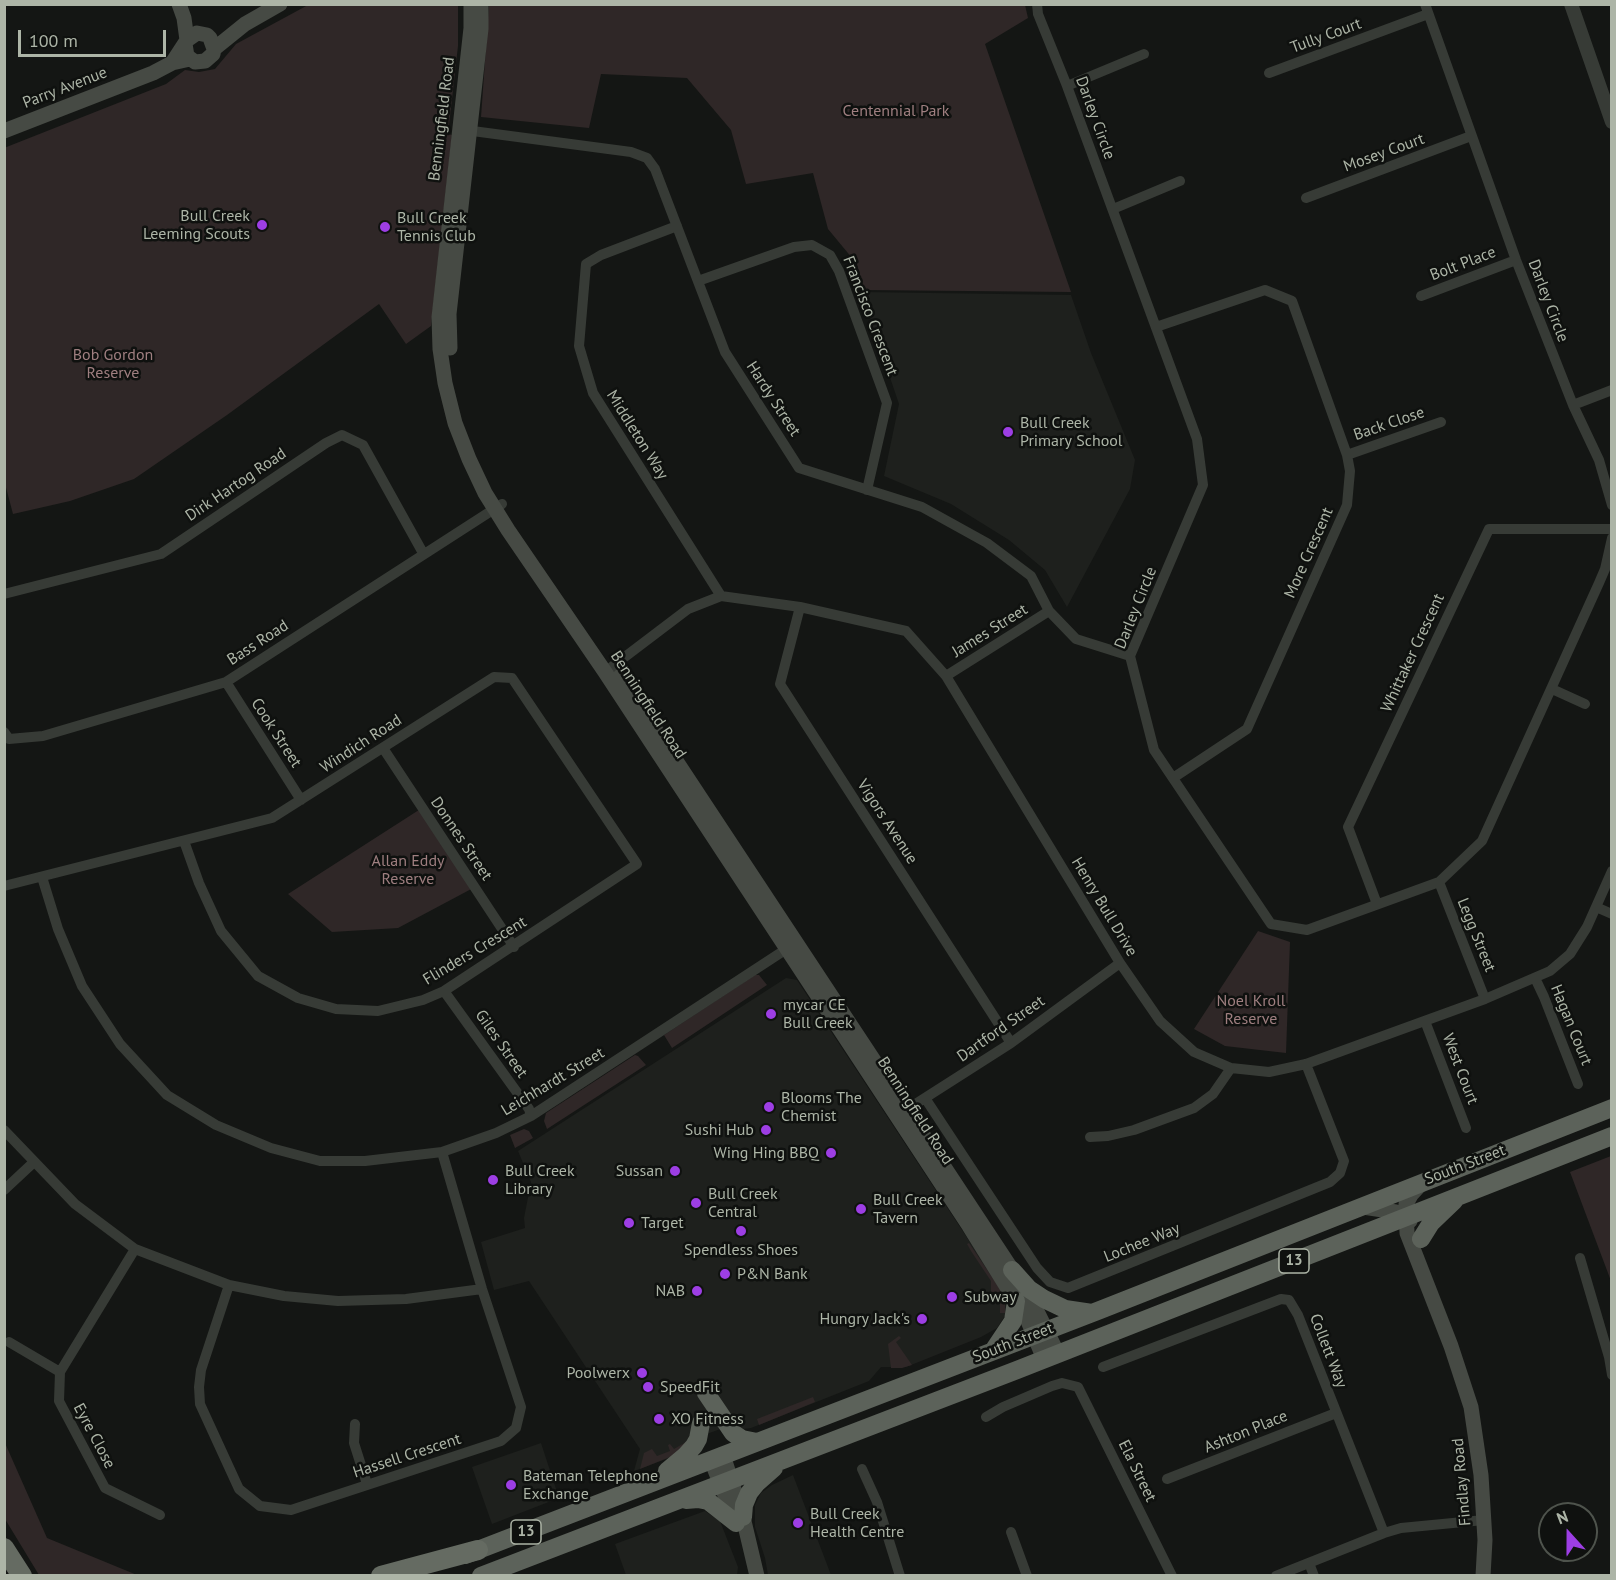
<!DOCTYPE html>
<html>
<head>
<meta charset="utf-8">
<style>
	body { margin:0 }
	#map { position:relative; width:1616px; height:1580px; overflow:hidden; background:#141614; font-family:"PT Sans",sans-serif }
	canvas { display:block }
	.frame { position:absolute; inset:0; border:6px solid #adb5a7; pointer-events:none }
	.north { position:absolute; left:1538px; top:1502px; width:60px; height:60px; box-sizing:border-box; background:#0f110f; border:2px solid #4e534c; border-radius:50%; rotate:339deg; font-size:16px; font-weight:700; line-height:24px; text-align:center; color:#adb5a7 }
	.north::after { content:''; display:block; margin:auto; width:21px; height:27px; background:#9d3ee4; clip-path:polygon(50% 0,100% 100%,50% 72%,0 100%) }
	.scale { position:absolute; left:18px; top:30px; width:148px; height:27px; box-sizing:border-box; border:3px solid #adb5a7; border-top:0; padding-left:8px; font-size:18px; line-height:21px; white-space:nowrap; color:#adb5a7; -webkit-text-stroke:4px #0f110f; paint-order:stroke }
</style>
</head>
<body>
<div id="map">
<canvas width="1616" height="1580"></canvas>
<div class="frame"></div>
<div class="north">N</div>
<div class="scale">100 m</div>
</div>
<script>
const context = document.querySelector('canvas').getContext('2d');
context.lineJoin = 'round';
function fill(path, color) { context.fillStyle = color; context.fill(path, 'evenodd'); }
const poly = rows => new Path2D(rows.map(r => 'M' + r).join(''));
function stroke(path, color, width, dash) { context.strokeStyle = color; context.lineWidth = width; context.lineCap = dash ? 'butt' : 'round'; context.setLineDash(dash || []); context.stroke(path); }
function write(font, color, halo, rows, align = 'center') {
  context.font = font + ' "PT Sans",sans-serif'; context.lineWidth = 5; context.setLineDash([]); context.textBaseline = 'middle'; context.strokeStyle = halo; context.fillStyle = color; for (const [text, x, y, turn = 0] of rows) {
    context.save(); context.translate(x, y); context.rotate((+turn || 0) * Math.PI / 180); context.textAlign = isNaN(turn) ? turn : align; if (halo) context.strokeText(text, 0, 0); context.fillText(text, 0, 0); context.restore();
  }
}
const built = poly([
	[861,292,1071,295,1091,353,1135,460,1130,489,1067,607,1045,570,1009,540,951,504,884,476,899,404],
	[786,978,797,980,993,1277,1003,1295,1006,1305,1005,1316,997,1328,981,1337,906,1367,881,1367,869,1381,751,1428,743,1429,734,1424,693,1439,674,1456,634,1471,640,1449,529,1281,494,1290,481,1242,525,1228,524,1218,531,1182,518,1151],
	[541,1443,559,1498,492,1524,472,1467],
	[793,1475,831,1575,768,1575,765,1558,755,1527,755,1505,761,1493,772,1485],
	[705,1511,720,1521,738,1567,737,1575,626,1575,615,1544]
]);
const green = poly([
	[308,5,458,4,458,46,448,134,452,135,431,326,406,344,379,304,227,415,134,479,70,501,13,514,4,480,4,148,166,84,185,70,199,72,215,69,236,44],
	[489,5,1025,5,1028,18,985,44,1071,292,864,290,857,264,828,229,813,173,746,184,731,130,687,78,601,74,589,128,481,117],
	[422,808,475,887,398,928,332,932,288,894],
	[1258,931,1290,942,1286,1053,1225,1046,1194,1029],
	[755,975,759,975,767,985,672,1048,664,1035],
	[635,1055,638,1056,646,1065,547,1129,544,1121,546,1113],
	[524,1129,529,1131,533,1138,515,1148,510,1135],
	[1611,1156,1611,1281,1570,1172],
	[969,1243,1000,1289,1005,1300,1005,1313,1000,1313,1000,1297,991,1299,991,1281,971,1251,967,1244],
	[899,1336,901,1338,896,1342,912,1365,902,1368,891,1368,888,1344],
	[813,1397,815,1402,759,1425,757,1419],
	[686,1442,687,1444,675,1455,640,1469,644,1453,652,1449,657,1456,670,1451,668,1445,670,1444,674,1449],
	[5,1443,47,1538,137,1575,39,1575,5,1519]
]);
const minor = poly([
	[1037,4,1038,14,1067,86,1197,439,1203,485,1130,656,1154,750,1271,924,1307,930,1439,882,1482,841,1599,583,1605,569,1612,538],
	[1425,4,1516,260,1573,405,1599,460,1612,505],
	[1269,73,1428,14],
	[1067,86,1144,54],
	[465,130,631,152,647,158,655,169,725,352,799,468,922,507,987,543,1031,576,1049,611,1076,639,1130,656],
	[1306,198,1471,136],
	[1113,209,1180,181],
	[677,226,601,255,586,264,579,346,593,393,721,596],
	[698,281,794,247,812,245,830,255,839,271,887,403,867,490],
	[1421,296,1516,260],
	[1156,327,1265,290,1292,301,1347,455,1350,471,1347,505,1247,729,1173,778],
	[1573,405,1612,390],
	[1347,455,1441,422],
	[4,594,161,554,326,443,342,435,363,445,423,553],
	[800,607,780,684,1011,1043],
	[605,672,688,609,721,596,800,607,906,631,946,676,1120,963,1160,1021,1194,1052,1231,1068,1269,1072,1306,1064,1485,999,1550,971,1570,954,1587,927,1612,871],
	[946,676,1049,611],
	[226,682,301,800],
	[1552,689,1585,704],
	[4,732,9,739,43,736,226,682,502,504],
	[383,748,514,947],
	[42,877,58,929,82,986,120,1044,167,1095,216,1125,271,1148,320,1161,365,1161,442,1152,496,1133,531,1116,791,946],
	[1439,882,1485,999],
	[4,886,272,818,494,677,512,678,637,864,444,991,423,1000,378,1011,336,1009,298,998,258,976,221,931,199,883,184,841],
	[1377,904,1348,827,1489,529,1612,529],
	[1596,907,1612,914],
	[1535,978,1544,997,1578,1084],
	[444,991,529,1109,531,1116],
	[1425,1021,1466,1128],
	[925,1098,1037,1268,1050,1282,1068,1288,1330,1182,1340,1173,1344,1161,1306,1064],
	[903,1112,1011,1043,1120,963],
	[4,1130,75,1204,135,1249,229,1285,284,1296,338,1301,406,1299,482,1289],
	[1090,1137,1108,1136,1134,1130,1194,1108,1213,1094,1231,1068],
	[4,1190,34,1162],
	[135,1249,60,1372,59,1401,105,1488,160,1515],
	[1580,1258,1609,1357,1612,1375],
	[229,1285,201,1370,199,1387,200,1404,239,1489,260,1506,291,1510,501,1441,516,1428,521,1407,482,1289,442,1152],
	[9,1342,60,1372],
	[1103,1367,1281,1299,1289,1300,1298,1315,1384,1533],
	[986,1417,1003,1407,1052,1386,1062,1383,1078,1387,1172,1576],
	[355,1424,354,1443,367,1484],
	[862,1469,877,1502,900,1576],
	[1167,1479,1336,1413],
	[1011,1532,1027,1576],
	[1309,1563,1314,1576],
	[1276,1576,1384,1533,1401,1528,1484,1520]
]);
const tertiary = poly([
	[1571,4,1612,122]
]);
const secondary = poly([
	[179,4,184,18,187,40],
	[471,4,471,28,439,317,440,349,445,383,455,423,469,459,485,493,508,530,605,672,969,1226,1028,1321,1044,1359],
	[214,49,245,24,280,4],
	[172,63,187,40,197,33,207,35,210,38,214,49,213,54,205,61,195,62,187,56,185,44],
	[4,131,153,73,172,63,190,59],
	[450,348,449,314,481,29,481,4],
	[620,676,1030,1297,1058,1354],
	[1422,1183,1411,1195,1406,1204,1407,1233,1451,1346,1471,1407,1481,1475,1485,1540,1483,1576],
	[1363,1207,1396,1212,1410,1221],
	[723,1455,743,1517,757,1576],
	[711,1460,732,1513]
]);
const trunk = poly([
	[1421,1239,1431,1223,1454,1201],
	[1012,1270,1029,1289,1044,1299,1065,1309,1092,1313],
	[993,1351,1013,1321,1016,1301],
	[706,1393,733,1433,742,1439,757,1442],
	[667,1471,685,1456,694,1446,698,1439,701,1423],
	[686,1500,698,1499,708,1501,736,1523],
	[743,1517,744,1505,749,1493,757,1483,774,1468],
	[465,1555,1100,1310,1612,1108],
	[481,1576,1017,1370,1612,1136]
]);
const motorway = poly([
	[4,1548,22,1576],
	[381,1576,478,1550]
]);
const markers = [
	[262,225,6,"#9d3ee4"],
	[385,227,6,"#9d3ee4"],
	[1008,432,6,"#9d3ee4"],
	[771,1014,6,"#9d3ee4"],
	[769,1107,6,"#9d3ee4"],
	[766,1130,6,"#9d3ee4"],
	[831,1153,6,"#9d3ee4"],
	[675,1171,6,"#9d3ee4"],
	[493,1180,6,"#9d3ee4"],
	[696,1203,6,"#9d3ee4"],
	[861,1209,6,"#9d3ee4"],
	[629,1223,6,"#9d3ee4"],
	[741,1231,6,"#9d3ee4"],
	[725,1274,6,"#9d3ee4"],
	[697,1291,6,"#9d3ee4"],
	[952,1297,6,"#9d3ee4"],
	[922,1319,6,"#9d3ee4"],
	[642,1373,6,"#9d3ee4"],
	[648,1387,6,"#9d3ee4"],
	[659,1419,6,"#9d3ee4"],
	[511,1485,6,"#9d3ee4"],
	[798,1523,6,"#9d3ee4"]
];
const shields = [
	[1294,1261,30],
	[526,1532,30]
];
const shieldNames = [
	["13",1294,1261],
	["13",526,1532]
];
const streetNames = [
	["Tully Court",1326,36,-20],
	["Parry Avenue",65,88,-21],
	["Darley Circle",1095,118,70],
	["Benningfield Road",442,119,-83],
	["Mosey Court",1384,153,-20],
	["Bolt Place",1463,264,-21],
	["Darley Circle",1548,301,69],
	["Francisco Crescent",870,316,69],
	["Hardy Street",773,399,57],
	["Back Close",1389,424,-19],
	["Middleton Way",637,435,58],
	["Dirk Hartog Road",236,485,-34],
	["More Crescent",1309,553,-66],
	["Darley Circle",1136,608,-68],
	["James Street",990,631,-32],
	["Bass Road",258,643,-33],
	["Whittaker Crescent",1413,653,-65],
	["Benningfield Road",648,705,57],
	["Cook Street",276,733,57],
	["Windich Road",361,744,-33],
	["Vigors Avenue",887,822,57],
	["Donnes Street",461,839,56],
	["Henry Bull Drive",1104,907,59],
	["Legg Street",1476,935,68],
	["Flinders Crescent",475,951,-31],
	["Hagan Court",1571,1025,68],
	["Dartford Street",1001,1029,-35],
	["Giles Street",501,1044,55],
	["West Court",1460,1069,69],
	["Leichhardt Street",553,1082,-31],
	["Benningfield Road",915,1111,57],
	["South Street",1465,1165,-21],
	["Lochee Way",1142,1243,-22],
	["South Street",1013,1343,-21],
	["Collett Way",1328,1351,69],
	["Ashton Place",1246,1432,-22],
	["Eyre Close",94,1436,62],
	["Hassell Crescent",407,1456,-18],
	["Ela Street",1137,1471,64],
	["Findlay Road",1462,1482,-95]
];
const parkNames = [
	["Centennial Park",896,111],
	["Bob Gordon",113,355],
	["Reserve",113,373],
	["Allan Eddy",408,861],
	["Reserve",408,879],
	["Noel Kroll",1251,1001],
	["Reserve",1251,1019]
];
const poiNames = [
	["Bull Creek",250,216,"right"],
	["Leeming Scouts",250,234,"right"],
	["Bull Creek",397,218],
	["Tennis Club",397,236],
	["Bull Creek",1020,423],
	["Primary School",1020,441],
	["mycar CE",783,1005],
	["Bull Creek",783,1023],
	["Blooms The",781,1098],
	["Chemist",781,1116],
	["Sushi Hub",754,1130,"right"],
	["Wing Hing BBQ",819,1153,"right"],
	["Bull Creek",505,1171],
	["Library",505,1189],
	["Sussan",663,1171,"right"],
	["Bull Creek",708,1194],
	["Central",708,1212],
	["Bull Creek",873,1200],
	["Tavern",873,1218],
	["Target",641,1223],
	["Spendless Shoes",741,1250,"center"],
	["P&N Bank",737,1274],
	["NAB",685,1291,"right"],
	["Subway",964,1297],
	["Hungry Jack's",910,1319,"right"],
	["Poolwerx",630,1373,"right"],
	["SpeedFit",660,1387],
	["XO Fitness",671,1419],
	["Bateman Telephone",523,1476],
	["Exchange",523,1494],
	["Bull Creek",810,1514],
	["Health Centre",810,1532]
];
fill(built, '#1e201d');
fill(green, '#2f2727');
stroke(minor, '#373b36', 10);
stroke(tertiary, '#373b36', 14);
stroke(secondary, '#464a44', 15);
stroke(trunk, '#5c625a', 18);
stroke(motorway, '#656b62', 20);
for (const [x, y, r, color] of markers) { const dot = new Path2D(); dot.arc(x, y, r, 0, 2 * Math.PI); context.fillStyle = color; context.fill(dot); stroke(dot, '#0f110f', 2); }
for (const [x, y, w] of shields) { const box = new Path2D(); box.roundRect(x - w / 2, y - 12, w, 24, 4.5); context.fillStyle = '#0f110f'; context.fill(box); stroke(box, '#adb5a7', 1.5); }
write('bold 15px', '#adb5a7', null, shieldNames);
write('16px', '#adb5a7', '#0f110f', streetNames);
write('16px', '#9f7f80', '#0f110f', parkNames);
write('16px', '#adb5a7', '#0f110f', poiNames, 'left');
</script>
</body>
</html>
